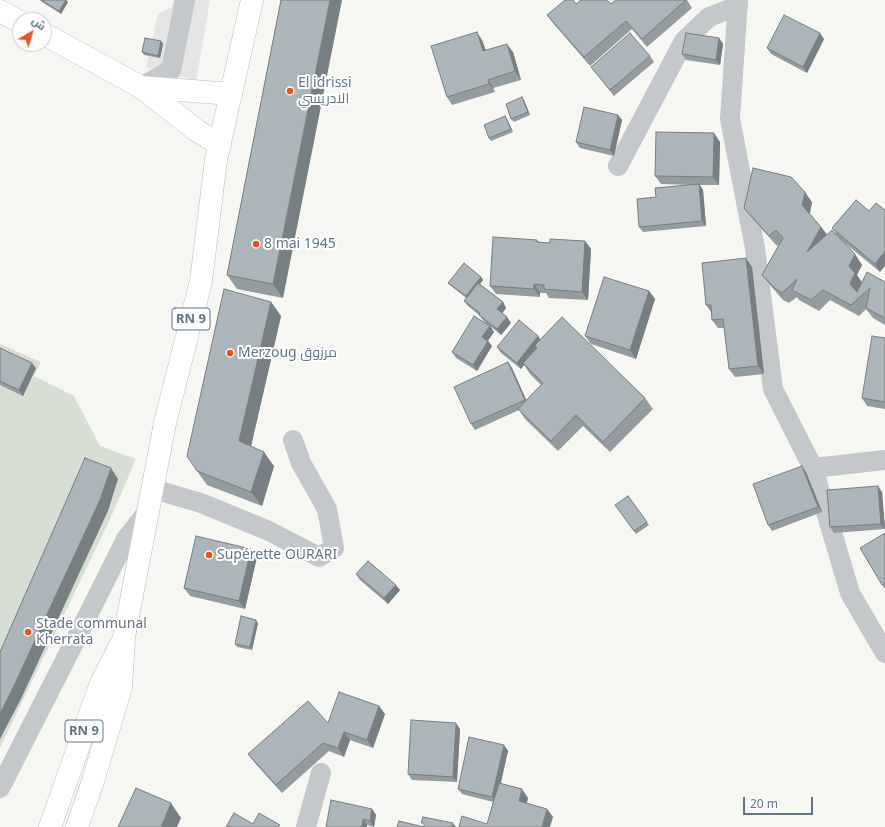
<!DOCTYPE html>
<html>
<head>
<meta charset="utf-8">
<style>
	body { margin:0 }
	#map { position:relative; width:885px; height:827px; overflow:hidden; background:#f6f6f3; font-family:"Noto Sans",Cairo,sans-serif }
	canvas { display:block }
	.north { position:absolute; left:12px; top:12px; width:40px; height:40px; box-sizing:border-box; background:#fff; border:1px solid #c1c8cf; border-radius:50%; rotate:38deg; font-size:11px; font-weight:700; line-height:16px; text-align:center; color:#637686 }
	.north::after { content:''; display:block; margin:auto; width:14px; height:18px; background:#ee511b; clip-path:polygon(50% 0,100% 100%,50% 72%,0 100%) }
	.scale { position:absolute; left:743px; top:797px; width:70px; height:18px; box-sizing:border-box; border:2px solid #637686; border-top:0; padding-left:5px; font-size:12px; line-height:14px; white-space:nowrap; color:#637686; -webkit-text-stroke:3px #fff; paint-order:stroke }
</style>
</head>
<body>
<div id="map">
<canvas width="885" height="827"></canvas>
<div class="north">ش</div>
<div class="scale">20 m</div>
</div>
<script>
const context = document.querySelector('canvas').getContext('2d');
context.lineJoin = 'round';
function fill(path, color) { context.fillStyle = color; context.fill(path, 'evenodd'); }
const poly = rows => new Path2D(rows.map(r => 'M' + r).join(''));
function stroke(path, color, width, dash) { context.strokeStyle = color; context.lineWidth = width; context.lineCap = dash ? 'butt' : 'round'; context.setLineDash(dash || []); context.stroke(path); }
function write(font, color, halo, rows, align = 'center') {
  context.font = font + ' "Noto Sans",Cairo,sans-serif'; context.lineWidth = 4; context.setLineDash([]); context.textBaseline = 'middle'; context.strokeStyle = halo; context.fillStyle = color; for (const [text, x, y, turn = 0] of rows) {
    context.save(); context.translate(x, y); context.rotate((+turn || 0) * Math.PI / 180); context.textAlign = isNaN(turn) ? turn : align; if (halo) context.strokeText(text, 0, 0); context.fillText(text, 0, 0); context.restore();
  }
}
const built = poly([
	[173,0,210,0,196,81,146,67,158,14,172,7]
]);
const green = poly([
	[0,344,41,362,34,376,74,396,100,446,136,459,111,517,0,748]
]);
const minor = poly([
	[738,0,730,119,755,248,773,389,813,468,850,593,885,653],
	[141,87,171,70,185,0],
	[618,166,684,41,709,17,738,6],
	[813,468,885,460],
	[153,489,201,503,269,531,319,557,334,548,327,509,301,463,293,440],
	[0,788,80,631,126,539,150,508],
	[306,827,321,773]
]);
const secondary = poly([
	[0,11,20,22],
	[44,34,141,87,196,130,220,145],
	[141,87,231,94]
]);
const primary = poly([
	[50,827,101,683,120,646],
	[77,827,93,781,121,687,124,637,165,423,201,281,216,160,252,0]
]);
const wall = poly([
	[40,0,66,0,68,2,61,14,42,2],
	[281,0,283,298,237,289,227,275],
	[616,0,687,0,692,8,647,47,632,29,590,66,553,23,547,15,576,4,611,4],
	[719,38,723,44,720,65,686,60,682,54],
	[824,39,807,73,771,54,767,48],
	[482,40,486,51,513,52,521,80,493,88,495,92,452,105,447,97],
	[161,41,163,44,160,58,144,55,142,52],
	[650,56,654,62,614,96,595,72,591,67],
	[522,97,524,100,530,115,514,122,511,119],
	[618,115,622,120,614,156,580,148,576,142],
	[507,119,513,132,491,141,489,138],
	[720,142,719,185,700,185,703,190,706,226,643,232,639,227,656,197,691,185,661,184,655,176],
	[856,200,880,272,840,239,862,265,857,275,862,283,885,282,885,325,873,318,866,309,859,316,830,300,819,311,799,300,797,297,789,303,783,300,770,285,762,275,779,244,777,246,752,218,744,208,812,202,810,214,821,227,827,235,836,233,832,228],
	[537,240,539,242,550,243,585,241,591,249,588,300,549,298,546,293,540,293,540,297,496,294,490,286],
	[752,267,764,374,735,377,729,369,724,328,718,328,712,320,711,312,706,305],
	[481,277,483,280,480,284,503,302,506,308,502,313,507,317,511,323,501,335,490,326,494,332,488,341,492,346,477,371,456,358,452,352,489,326,483,320,479,315,468,306,464,301,466,298,450,285,448,283],
	[649,291,655,299,636,359,591,344,585,336],
	[271,302,281,316,251,446,274,466,262,506,207,485,197,471],
	[538,336,540,339,645,398,653,409,610,452,583,426,558,451,525,419,519,410,475,430,471,424,508,362,512,368,526,400,541,385,530,374,524,365,521,369,501,353,497,347],
	[885,338,885,409,867,406,862,398],
	[0,348,36,368,23,396,0,385],
	[806,472,822,512,772,531,768,525],
	[882,492,885,529,834,533,830,527],
	[628,496,649,525,636,534,615,505],
	[885,533,885,589,882,585],
	[251,549,257,557,245,609,190,596,184,588],
	[356,574,400,590,388,604,360,580],
	[258,623,252,650,237,647,235,644],
	[379,706,385,714,373,748,350,740,344,757,329,751,282,793,254,762,248,754,328,723],
	[460,729,457,782,412,780,408,774],
	[504,745,508,751,501,783,528,798,527,803,553,817,487,824,493,802,462,794,458,789],
	[372,809,376,815,374,827,367,825,367,827,326,827]
]);
const shadedWall = poly([
	[66,0,68,2,61,14,59,11],
	[330,0,342,0,283,298,273,284],
	[477,32,482,40,489,60,483,51],
	[820,33,824,39,807,73,803,67],
	[719,38,723,44,720,65,716,60],
	[161,41,163,44,160,58,158,56],
	[507,44,513,52,521,80,515,71],
	[488,80,493,88,495,92,489,84],
	[522,97,524,100,530,115,528,112],
	[618,115,622,120,614,156,610,150],
	[505,116,507,119,513,132,511,129],
	[714,133,720,142,719,185,713,177],
	[699,184,703,190,706,226,702,221],
	[805,192,812,202,809,216,802,205],
	[821,227,829,237,807,252],
	[585,241,591,249,588,300,582,292],
	[885,251,885,266,880,272,875,264],
	[855,254,862,265,857,275,863,284,857,295,850,284,849,266],
	[746,258,752,267,764,374,758,366],
	[481,277,483,280,468,299,466,296],
	[534,284,540,293,540,297,534,289],
	[649,291,655,299,636,359,630,350],
	[271,302,281,316,249,455,239,441],
	[503,302,506,308,501,315,497,309],
	[507,317,511,323,501,335,497,329],
	[490,326,494,332,486,343,482,337],
	[538,336,542,342,535,345,537,348,523,363,524,365,521,369,517,363],
	[488,341,492,346,477,371,473,365],
	[508,362,512,368,529,406,525,400],
	[32,363,36,368,23,396,19,390],
	[264,452,274,466,262,506,251,492],
	[802,466,806,472,822,512,818,507],
	[111,468,118,479,108,511,21,699,0,739,0,714],
	[878,486,882,492,885,529,881,524],
	[251,549,257,557,245,609,239,601],
	[396,585,400,590,388,604,384,598],
	[256,620,258,623,252,650,250,647],
	[379,706,385,714,373,748,367,740],
	[456,723,460,729,457,782,453,777],
	[344,732,350,740,344,757,338,748],
	[504,745,508,751,496,802,492,797],
	[522,789,528,798,525,809,519,801],
	[171,803,181,818,177,827,161,827],
	[372,809,376,815,374,827,370,821],
	[547,809,553,817,550,827,542,827],
	[363,819,367,825,367,827,362,827],
	[453,823,456,827,452,827]
]);
const building = poly([
	[41,0,66,0,59,11,41,0],
	[281,0,330,0,273,284,227,275,281,0],
	[565,0,573,0,576,4,581,0,607,0,611,4,616,0,686,0,642,39,626,21,584,57,547,15,565,0],
	[784,15,820,33,803,67,767,48,784,15],
	[477,32,483,51,507,44,515,71,488,80,489,84,447,97,431,46,477,32],
	[630,33,650,56,610,90,591,67,630,33],
	[686,33,719,38,716,60,682,54,686,33],
	[145,38,161,41,158,56,142,52,145,38],
	[522,97,528,112,511,119,506,104,522,97],
	[584,107,618,115,610,150,576,142,584,107],
	[505,116,511,129,489,138,484,125,505,116],
	[656,132,714,133,713,177,655,176,656,132],
	[753,168,791,177,805,192,802,205,821,227,807,252,832,230,855,254,849,266,855,273,850,284,857,292,867,272,885,282,885,318,866,308,870,288,851,305,823,290,811,300,792,290,797,279,782,293,776,289,762,275,783,238,776,230,769,236,744,208,753,168],
	[699,184,702,221,639,227,637,199,656,197,655,188,699,184],
	[856,200,869,211,876,203,885,210,885,251,875,264,832,228,856,200],
	[493,237,537,240,537,242,550,243,550,239,585,241,582,292,544,289,544,285,534,284,534,289,490,286,493,237],
	[746,258,758,366,729,369,723,319,712,320,711,305,706,305,702,263,746,258],
	[464,263,481,277,466,296,448,283,464,263],
	[604,277,649,291,630,350,585,336,604,277],
	[478,283,503,302,497,309,507,317,497,329,479,315,480,313,464,301,478,283],
	[224,289,271,302,239,441,264,452,251,492,197,471,187,456,224,289],
	[474,316,490,326,482,337,488,341,473,365,452,352,474,316],
	[562,317,645,398,603,442,576,415,551,441,518,409,543,383,523,363,537,348,535,345,562,317],
	[519,320,538,336,517,363,497,347,519,320],
	[872,336,885,338,885,402,862,398,872,336],
	[0,348,32,363,19,390,0,381,0,348],
	[508,362,525,400,471,424,454,387,508,362],
	[85,458,111,468,100,500,13,688,0,714,0,652,85,458],
	[802,466,818,507,768,525,753,484,802,466],
	[878,486,881,524,830,527,827,490,878,486],
	[628,496,647,522,634,531,615,505,628,496],
	[885,533,885,583,882,585,860,548,885,533],
	[196,536,251,549,239,601,184,588,196,536],
	[368,561,396,585,384,598,356,574,368,561],
	[241,616,256,620,250,647,235,644,241,616],
	[339,692,379,706,367,740,344,732,338,748,323,743,276,785,248,754,308,701,328,723,339,692],
	[411,720,456,723,453,777,408,774,411,720],
	[469,737,504,745,492,797,458,789,469,737],
	[499,783,522,789,519,801,547,809,542,827,459,827,462,816,487,824,499,783],
	[136,788,171,803,161,827,118,827,136,788],
	[331,800,372,809,370,821,363,819,362,827,326,827,331,800],
	[234,813,253,824,259,813,280,825,278,827,226,827,234,813],
	[423,817,453,823,452,827,424,827,424,823,421,823,423,817],
	[399,821,424,827,397,827,399,821]
]);
const markers = [
	[290,91,4,"#ee511b"],
	[256,244,4,"#ee511b"],
	[230,353,4,"#ee511b"],
	[209,555,4,"#ee511b"],
	[28,632,4,"#ee511b"]
];
const shields = [
	[191,319,38],
	[84,731,38]
];
const shieldNames = [
	["RN 9",191,319],
	["RN 9",84,731]
];
const poiNames = [
	["El idrissi",298,83],
	["الادريسي",298,99],
	["8 mai 1945",264,244],
	["Merzoug مرزوق",238,353],
	["Supérette OURARI",217,555],
	["Stade communal",36,624],
	["Kherrata",36,640]
];
fill(built, '#e4e5e4');
fill(green, '#d7ded3');
stroke(secondary, '#b8bdc2', 23);
stroke(primary, '#b7bbbf', 23);
stroke(minor, '#c4c8cb', 20);
stroke(secondary, '#fff', 22);
stroke(primary, '#fff', 22);
fill(wall, '#949ca0');
fill(shadedWall, '#787f82');
fill(building, '#acb5ba');
stroke(building, '#787f82', 1);
for (const [x, y, r, color] of markers) { const dot = new Path2D(); dot.arc(x, y, r, 0, 2 * Math.PI); context.fillStyle = color; context.fill(dot); stroke(dot, '#fff', 1.5); }
for (const [x, y, w] of shields) { const box = new Path2D(); box.roundRect(x - w / 2, y - 11, w, 22, 3); context.fillStyle = '#fff'; context.fill(box); stroke(box, '#637686', 1); }
write('bold 13px', '#637686', null, shieldNames);
write('14px', '#637686', '#fff', poiNames, 'left');
</script>
</body>
</html>
